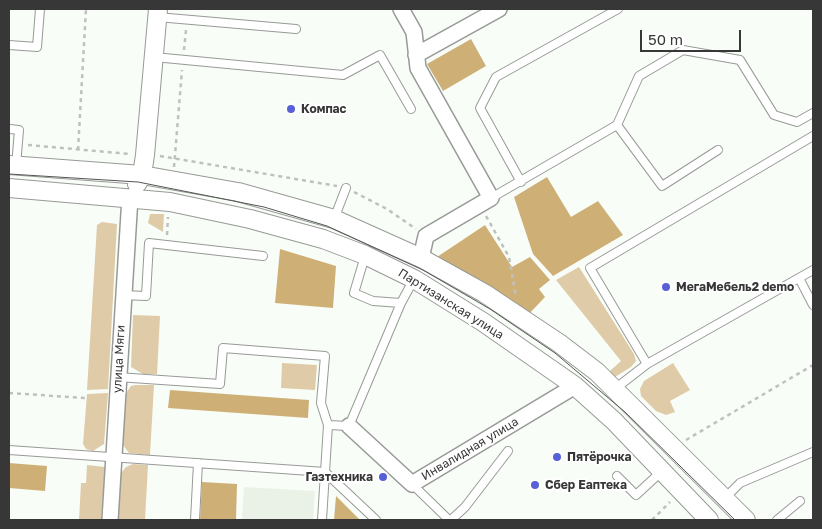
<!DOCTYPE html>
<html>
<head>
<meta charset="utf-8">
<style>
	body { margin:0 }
	#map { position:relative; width:822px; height:529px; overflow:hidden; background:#f9fdf8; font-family:"Golos Text",sans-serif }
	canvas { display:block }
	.frame { position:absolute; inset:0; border:10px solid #363736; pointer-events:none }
	.scale { position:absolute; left:640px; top:30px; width:101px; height:22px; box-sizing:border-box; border:2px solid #363736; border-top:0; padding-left:6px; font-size:15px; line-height:18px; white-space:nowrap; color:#363736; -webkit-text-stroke:4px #fff; paint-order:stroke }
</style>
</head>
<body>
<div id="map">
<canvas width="822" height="529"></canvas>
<div class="frame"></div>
<div class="scale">50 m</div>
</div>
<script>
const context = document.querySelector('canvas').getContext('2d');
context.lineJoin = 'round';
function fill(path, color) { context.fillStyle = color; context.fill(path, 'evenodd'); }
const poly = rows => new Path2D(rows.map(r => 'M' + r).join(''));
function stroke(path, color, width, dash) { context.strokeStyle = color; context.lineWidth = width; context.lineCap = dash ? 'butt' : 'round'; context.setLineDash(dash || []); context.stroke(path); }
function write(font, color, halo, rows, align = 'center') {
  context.font = font + ' "Golos Text",sans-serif'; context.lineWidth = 4; context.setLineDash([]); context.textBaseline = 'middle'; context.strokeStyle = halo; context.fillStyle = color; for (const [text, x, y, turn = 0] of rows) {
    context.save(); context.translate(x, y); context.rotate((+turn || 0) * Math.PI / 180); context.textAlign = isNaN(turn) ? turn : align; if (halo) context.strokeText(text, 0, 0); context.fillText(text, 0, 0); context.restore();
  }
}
const built = poly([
	[244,487,315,491,313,520,242,520]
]);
const green = poly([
	[150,214,164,214,163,232,148,223],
	[102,222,117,224,108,389,87,390,97,225],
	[579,267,634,354,636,361,631,367,615,377,610,371,621,361,556,280],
	[133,315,160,316,157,374,143,374,131,367],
	[282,363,317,365,315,390,281,388],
	[673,363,690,390,670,401,675,412,666,415,656,411,641,396,640,389,644,381],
	[135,385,154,385,150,455,129,453,123,445,126,393,131,386],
	[108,393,104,444,93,451,86,449,83,444,87,394],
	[133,464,148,465,145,520,118,520,121,473,126,467],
	[87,465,105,467,101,520,79,520,81,483,86,483]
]);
const forest = poly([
	[471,39,486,66,443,91,427,64],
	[547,177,571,217,598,201,623,235,553,276,533,254,514,197],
	[485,225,512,267,530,257,550,280,539,289,545,297,527,316,437,257],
	[280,249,336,266,333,308,275,303],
	[170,390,309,400,308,418,168,408],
	[9,463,47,466,45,491,9,488],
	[202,482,237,484,236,520,200,520],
	[336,496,360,520,334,520]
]);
const path = poly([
	[184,50,186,30],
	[28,145,130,154],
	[78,150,86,9],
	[160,156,337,186],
	[174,167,182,70],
	[354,192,387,209,416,229],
	[486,216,509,257,516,297],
	[167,235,168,217],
	[9,393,85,398],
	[686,440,813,365],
	[652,520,670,502]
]);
const service = poly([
	[157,17,296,29],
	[9,45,37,47,40,9],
	[154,57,343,75,380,55,411,109],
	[617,125,662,186,718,150],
	[10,129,19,130,16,166],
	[521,182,480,108,496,77,618,9],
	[491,198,617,125,639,76,683,50,740,60,774,115,797,122,813,113],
	[334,219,346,188],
	[365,256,354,293,373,301,401,303],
	[799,278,813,305],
	[122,295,146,296,149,243,263,256],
	[647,364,590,268,813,136],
	[117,377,220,384,223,348,325,356,321,403,328,425],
	[616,388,647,364,813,270],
	[9,450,325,472,328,425,349,426,401,303,414,279],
	[617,476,636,495,662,471],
	[412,484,449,520],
	[725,498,740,483,813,452],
	[195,520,198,463],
	[322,520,325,472,376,520],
	[451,520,465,507,508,451],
	[777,520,800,501]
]);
const minor = poly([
	[401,9,414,32,418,68,491,198,426,236,421,258],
	[416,55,499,9],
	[349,426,412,484,575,386],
	[110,520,130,197]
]);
const tertiary = poly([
	[9,165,142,175,238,192,334,219,421,258,484,293,559,343,597,372,746,520],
	[137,184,142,175,145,155,158,9],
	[9,188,170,202,250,219,323,239,365,255,414,279,483,322,575,386,614,421,709,520]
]);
const tram = poly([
	[9,174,138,182,264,207,327,226,423,270,490,309,555,353,625,412,735,520]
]);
const markers = [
	[291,109,5,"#5760d7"],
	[666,287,5,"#5760d7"],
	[557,457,5,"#5760d7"],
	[383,477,5,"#5760d7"],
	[535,485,5,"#5760d7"]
];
const poiNames = [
	["Компас",301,109],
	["МегаМебель2 demo",676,287],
	["Пятёрочка",567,457],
	["Газтехника",373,477,"right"],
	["Сбер Еаптека",545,485]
];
const streetNames = [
	["Партизанская улица",451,304,32],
	["улица Мяги",119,359,-87],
	["Инвалидная улица",470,449,-31]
];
fill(built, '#eaf2e7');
fill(green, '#dfcba8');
fill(forest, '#ceb077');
stroke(service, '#979a96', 10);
stroke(minor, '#979a96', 18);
stroke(tertiary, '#979a96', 20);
stroke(path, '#bec1bd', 2.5, [4, 4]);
stroke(service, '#fff', 8);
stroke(minor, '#fff', 15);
stroke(tertiary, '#fff', 18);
stroke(tram, '#545654', 1);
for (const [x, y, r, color] of markers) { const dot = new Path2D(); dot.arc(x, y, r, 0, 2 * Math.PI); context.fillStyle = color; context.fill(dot); stroke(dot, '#fff', 2); }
write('bold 12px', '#363736', '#fff', poiNames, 'left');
write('12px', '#363736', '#fff', streetNames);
</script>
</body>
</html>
